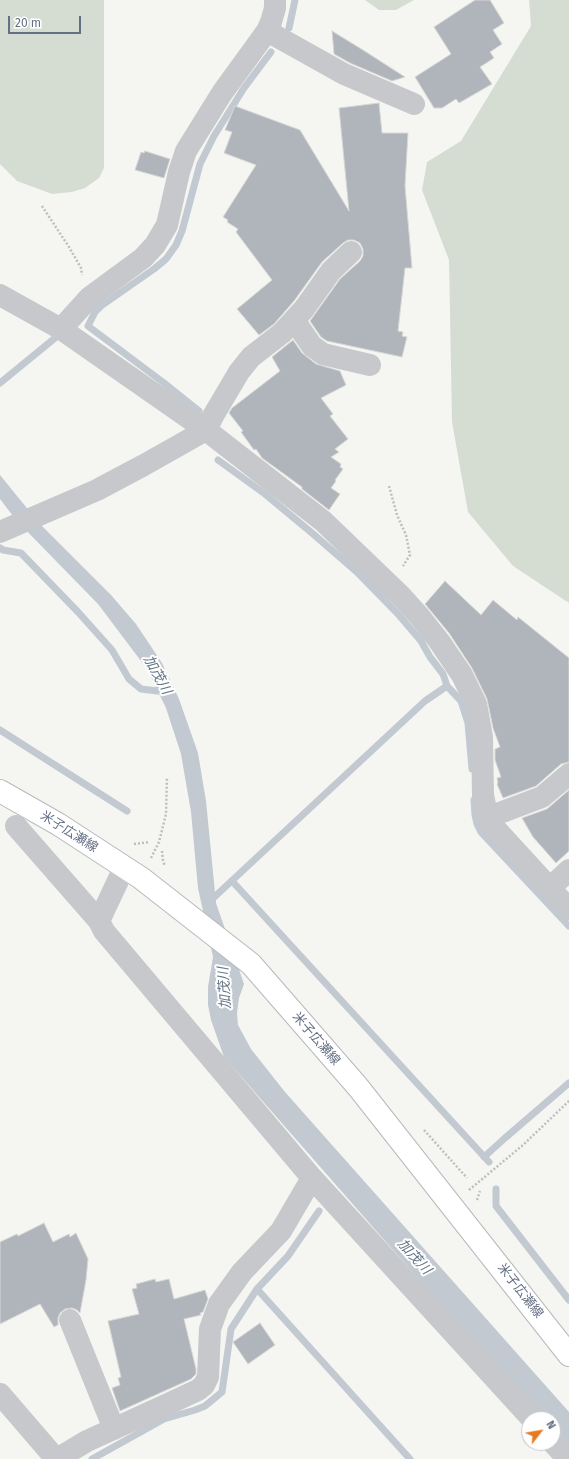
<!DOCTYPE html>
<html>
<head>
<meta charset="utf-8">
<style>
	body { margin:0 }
	#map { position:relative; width:569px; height:1459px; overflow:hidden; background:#f5f6f2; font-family:"Fira Sans",sans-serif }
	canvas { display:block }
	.north { position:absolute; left:521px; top:1411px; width:40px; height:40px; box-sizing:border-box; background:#fff; border:1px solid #c1c5ce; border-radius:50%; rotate:59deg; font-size:11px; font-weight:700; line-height:16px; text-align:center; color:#646f84 }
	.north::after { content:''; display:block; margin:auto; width:14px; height:18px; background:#e77a21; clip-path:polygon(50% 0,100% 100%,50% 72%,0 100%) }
	.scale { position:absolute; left:8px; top:16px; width:73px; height:18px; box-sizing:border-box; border:2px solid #646f84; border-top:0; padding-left:5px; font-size:12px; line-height:14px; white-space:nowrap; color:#646f84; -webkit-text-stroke:3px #fff; paint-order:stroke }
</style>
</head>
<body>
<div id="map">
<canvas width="569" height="1459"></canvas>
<div class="north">N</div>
<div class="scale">20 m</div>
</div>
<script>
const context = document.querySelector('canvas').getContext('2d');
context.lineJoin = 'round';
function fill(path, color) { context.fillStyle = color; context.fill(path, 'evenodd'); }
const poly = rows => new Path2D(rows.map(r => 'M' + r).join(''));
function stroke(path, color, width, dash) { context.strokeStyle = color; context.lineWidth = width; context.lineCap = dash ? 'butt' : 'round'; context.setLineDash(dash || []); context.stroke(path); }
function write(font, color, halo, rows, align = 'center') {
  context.font = font + ' "Fira Sans","Noto Sans JP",sans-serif'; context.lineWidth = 4; context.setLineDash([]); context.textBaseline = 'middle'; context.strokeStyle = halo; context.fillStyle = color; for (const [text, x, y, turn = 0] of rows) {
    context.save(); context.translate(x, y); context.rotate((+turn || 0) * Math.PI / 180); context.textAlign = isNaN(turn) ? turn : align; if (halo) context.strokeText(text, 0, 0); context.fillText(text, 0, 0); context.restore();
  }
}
const green = poly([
	[0,0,104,0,104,168,99,178,85,188,72,192,52,194,17,181,0,164],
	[365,0,414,0,396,10,379,10],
	[529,0,569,0,569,603,513,566,468,512,452,422,449,260,422,190,427,162,461,141,531,26]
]);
const water = poly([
	[0,475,39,523,111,595,136,624,162,663,179,699,198,753,206,801,216,903,244,984,239,998,237,1013,238,1025,251,1049,285,1092,569,1412,569,1445,553,1427,553,1419,545,1419,465,1331,378,1233,224,1057,211,1020,208,1005,208,987,213,957,198,888,191,812,181,754,166,708,147,669,98,604,16,520,0,499]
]);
const stream = poly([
	[289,28,295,0],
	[0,383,55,338],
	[199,411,164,383,88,326,95,312,101,306,154,269,166,259,176,245,182,231,200,164,214,136,244,88,271,52],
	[218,460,265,494,312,533,357,572,398,614,421,641,430,657,443,674,447,686,461,701,468,723,472,769],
	[0,548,3,550,21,553,78,612,112,650,129,679,141,689,166,692],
	[0,730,127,811],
	[474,800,475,815,477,824,481,832,569,926],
	[232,881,489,1162],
	[209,902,425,701,447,686],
	[484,1157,505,1138,569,1083],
	[496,1189,496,1206,569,1300],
	[257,1289,410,1459],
	[92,1459,164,1419,195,1410,205,1406,222,1392,231,1329,257,1289,288,1256,319,1211]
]);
const building = poly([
	[475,0,490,0,504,23,493,30,502,44,490,52,494,58,480,67,492,84,459,103,456,99,442,108,434,108,415,77,451,54,434,27,475,0],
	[332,31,363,50,405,77,392,81,350,63,334,54,332,31],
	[379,103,382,133,408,133,405,186,412,268,405,268,398,331,403,332,402,336,407,337,402,357,327,341,321,337,310,321,340,279,360,261,363,256,363,249,360,243,354,240,348,240,343,243,322,262,294,301,274,324,259,335,237,309,272,280,236,232,238,229,227,222,228,220,223,217,256,165,224,153,232,132,225,130,235,106,300,130,349,211,339,108,379,103],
	[145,151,170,159,164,178,135,170,141,152,144,153,145,151],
	[293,340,302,353,316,364,340,371,346,385,321,398,333,414,330,416,348,439,335,449,339,452,331,457,341,464,340,467,343,469,335,480,336,481,331,488,340,494,329,510,302,489,302,487,262,458,256,449,254,450,241,432,243,431,229,413,232,408,280,371,272,357,293,340],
	[445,581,481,615,493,600,517,620,518,617,569,658,569,762,561,764,536,786,503,798,497,784,498,783,497,778,501,777,495,760,495,749,500,747,493,728,487,699,472,668,449,633,425,604,445,581],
	[569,790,569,851,556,863,533,837,522,818,547,809,569,790],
	[44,1223,53,1242,69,1234,70,1237,76,1233,88,1259,86,1280,80,1313,77,1310,72,1308,65,1309,60,1313,58,1318,58,1325,54,1327,40,1304,0,1324,0,1242,17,1234,18,1236,44,1223],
	[155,1279,156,1282,169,1279,174,1299,205,1290,208,1299,203,1312,200,1313,201,1315,184,1319,196,1369,196,1374,191,1379,120,1411,112,1388,120,1385,118,1378,121,1377,108,1321,139,1314,132,1289,137,1288,136,1284,155,1279],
	[260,1323,275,1345,248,1364,233,1342,260,1323]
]);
const path = poly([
	[42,206,69,247,81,268,82,275],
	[389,486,397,515,406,535,410,555,403,566],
	[134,844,149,842],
	[162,851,163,861,165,866],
	[151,858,159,842,166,814,167,777],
	[424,1130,467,1178],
	[469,1190,523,1145,569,1101],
	[477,1200,480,1191]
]);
const minor = poly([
	[267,31,344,74,414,104],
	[0,295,61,329,206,430,323,521,402,597,420,617,439,641,462,675,476,704,482,737,483,795,486,810,491,824,569,909],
	[294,320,312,346,323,354,370,365],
	[61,329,90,297,143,258,155,245,167,225,179,172,186,151,222,93,267,31,271,22,275,8,275,0],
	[0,532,97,490,144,465,206,430,213,416,239,372,251,357,282,333,304,309,331,271,351,252],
	[489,817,542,797,569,774],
	[16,826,99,921],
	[124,868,99,921,104,931,312,1178,532,1419],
	[550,888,569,870],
	[70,1320,114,1429],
	[0,1394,56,1459],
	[553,1443,568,1459],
	[57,1459,87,1441,168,1404,198,1390,204,1385,208,1377,210,1329,219,1304,242,1272,281,1231,312,1178]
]);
const major = poly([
	[0,791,58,824,141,878,251,964,358,1087,569,1355]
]);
const streetNames = [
	["米子広瀬線",69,832,32],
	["米子広瀬線",316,1039,49],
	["米子広瀬線",520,1291,52]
];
const waterNames = [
	["加茂川",157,675,61],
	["加茂川",225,988,-94],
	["加茂川",414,1257,48]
];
fill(green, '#d5ddd3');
fill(water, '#c2c9d0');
stroke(stream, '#c2c9d0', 7);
fill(building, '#b0b5bc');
stroke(building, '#d7d7d5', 1);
stroke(major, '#b6b9be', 24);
stroke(path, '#bdbec1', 2.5, [2, 2]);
stroke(minor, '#c6c8cc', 22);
stroke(major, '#fff', 22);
write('13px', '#646f84', '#fff', streetNames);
write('italic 14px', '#657788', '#fff', waterNames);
</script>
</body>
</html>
